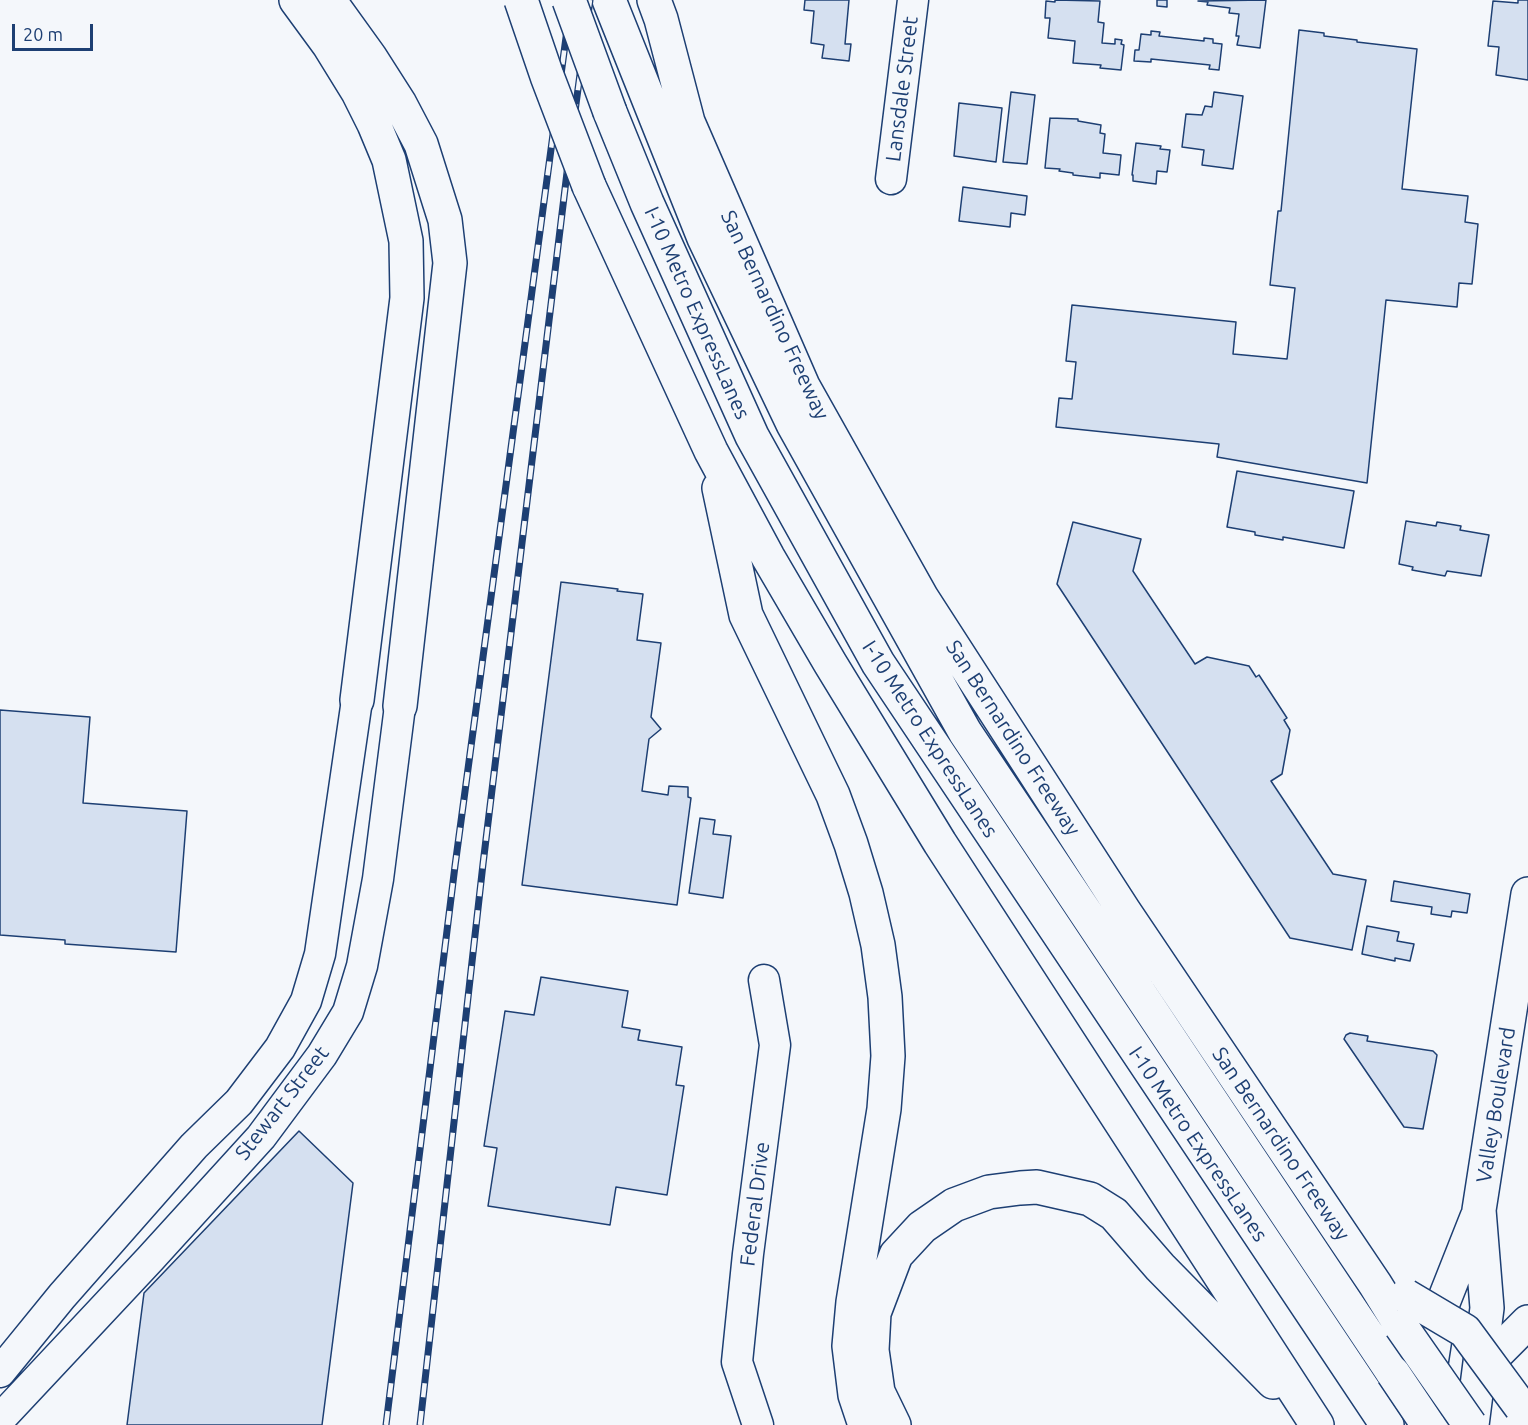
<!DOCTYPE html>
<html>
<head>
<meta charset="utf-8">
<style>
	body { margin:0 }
	#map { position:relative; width:1528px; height:1425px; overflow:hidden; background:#f4f7fb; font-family:Ubuntu,sans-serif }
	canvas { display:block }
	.scale { position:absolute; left:12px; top:24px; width:81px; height:27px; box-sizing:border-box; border:3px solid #1d3f73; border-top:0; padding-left:8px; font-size:18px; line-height:21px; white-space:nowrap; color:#1d3f73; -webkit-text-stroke:4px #f4f7fb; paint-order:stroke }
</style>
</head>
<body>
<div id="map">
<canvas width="1528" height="1425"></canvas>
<div class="scale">20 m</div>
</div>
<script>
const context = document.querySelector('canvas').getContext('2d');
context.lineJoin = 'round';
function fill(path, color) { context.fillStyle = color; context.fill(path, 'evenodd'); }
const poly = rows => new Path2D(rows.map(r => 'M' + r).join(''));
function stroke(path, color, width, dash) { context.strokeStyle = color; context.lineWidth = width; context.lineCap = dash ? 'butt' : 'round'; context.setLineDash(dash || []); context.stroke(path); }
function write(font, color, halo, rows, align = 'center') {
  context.font = font + ' Ubuntu,sans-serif'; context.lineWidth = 4.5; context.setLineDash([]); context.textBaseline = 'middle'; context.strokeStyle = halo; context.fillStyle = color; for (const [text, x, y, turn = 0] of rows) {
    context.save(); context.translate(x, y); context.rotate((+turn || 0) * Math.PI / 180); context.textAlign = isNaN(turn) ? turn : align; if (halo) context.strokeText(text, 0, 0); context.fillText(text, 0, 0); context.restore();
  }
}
const building = poly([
	[805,0,849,0,845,44,851,44,849,61,822,58,824,45,811,43,814,11,804,10,805,0],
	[1055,0,1100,1,1098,22,1104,23,1102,43,1115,44,1115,39,1122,40,1121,44,1124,45,1121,70,1100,68,1101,65,1073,63,1075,41,1048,38,1050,18,1045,18,1046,1,1055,2,1055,0],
	[1157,0,1167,0,1167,7,1157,6,1157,0],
	[1266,0,1260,48,1237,45,1239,36,1236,36,1239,14,1229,13,1230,8,1207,5,1208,2,1198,1,1266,0],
	[1518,0,1528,0,1528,80,1496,75,1499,47,1488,46,1493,1,1518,3,1518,0],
	[1299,30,1324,33,1324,36,1357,40,1357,42,1417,49,1402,189,1468,196,1465,222,1478,224,1472,284,1459,283,1457,307,1386,300,1367,483,1217,457,1219,444,1056,427,1059,398,1072,399,1076,362,1066,361,1072,305,1236,322,1233,354,1287,359,1295,288,1270,285,1278,211,1281,211,1299,30],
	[1151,31,1160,32,1159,36,1204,41,1204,38,1213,39,1213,43,1222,44,1219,70,1209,69,1210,65,1151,59,1151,62,1134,61,1135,50,1139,50,1141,34,1151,35,1151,31],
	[1011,92,1035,95,1027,164,1003,162,1011,92],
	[1214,92,1243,96,1233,169,1202,165,1204,150,1182,147,1186,114,1202,115,1205,106,1212,107,1214,92],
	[959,103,1002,108,996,162,954,156,959,103],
	[1050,118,1078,119,1078,121,1101,125,1100,133,1105,134,1103,153,1121,155,1119,175,1100,173,1100,178,1073,175,1073,173,1059,171,1060,169,1045,168,1050,118],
	[1136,143,1161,146,1160,149,1170,150,1167,172,1157,171,1156,184,1133,181,1133,175,1132,175,1136,143],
	[963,187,1027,196,1025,215,1011,213,1010,227,959,221,963,187],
	[1237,471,1354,491,1344,548,1283,537,1283,540,1255,535,1255,532,1227,527,1237,471],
	[1406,521,1436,526,1437,522,1461,526,1460,530,1489,535,1481,576,1447,571,1445,576,1412,570,1413,567,1399,564,1406,521],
	[1073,522,1141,539,1133,571,1195,664,1207,657,1249,666,1256,677,1259,675,1287,718,1284,720,1290,730,1282,774,1271,781,1333,874,1366,880,1352,950,1290,938,1057,584,1073,522],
	[561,582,618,589,617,591,643,594,637,640,661,643,651,717,661,729,649,739,642,791,668,795,669,786,688,787,688,797,691,798,677,905,522,885,561,582],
	[0,710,90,717,83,803,187,811,176,952,65,944,65,940,0,935,0,710],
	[700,818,715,820,713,834,731,836,723,898,689,893,700,818],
	[1394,881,1470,894,1467,913,1452,911,1451,917,1431,914,1432,907,1391,901,1394,881],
	[1367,926,1399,932,1397,941,1414,944,1410,961,1395,958,1395,961,1362,954,1367,926],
	[541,977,628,991,622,1027,640,1030,638,1040,682,1047,676,1085,684,1086,667,1195,616,1187,610,1225,488,1206,497,1148,484,1146,505,1011,534,1015,541,977],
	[1350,1033,1368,1036,1367,1041,1433,1051,1437,1055,1436,1061,1423,1129,1404,1127,1344,1039,1346,1035,1350,1033],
	[299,1131,353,1183,322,1425,127,1425,144,1293,299,1131]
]);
const minor = poly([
	[891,179,913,0],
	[0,1372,62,1296,194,1146,239,1102,280,1048,306,1001,320,954,357,700],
	[0,1419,150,1259,261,1137,322,1055,348,1012,362,966,378,879,400,706],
	[758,1425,737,1362,748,1254,775,1045,764,980]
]);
const major = poly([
	[1427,1389,1439,1313,1477,1217],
	[1472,1425,1487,1308,1479,1210,1528,894]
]);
const highway = poly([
	[296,0,329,45,358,92,374,124,389,160,406,241,407,298,357,700],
	[329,0,370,57,400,104,421,144,445,220,450,263,400,706],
	[609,0,704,238,793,424,965,732,1393,1373],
	[654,0,661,19,688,122,803,386,922,598,1124,911,1375,1284,1401,1326],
	[610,112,647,203,752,436,878,663,1387,1425],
	[589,186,711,451,768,557,830,663,940,843,1317,1425],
	[719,488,746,615,833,795,851,844,866,893,878,945,885,997,888,1056,884,1109,853,1302,849,1346,855,1395,865,1425],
	[1480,1370,1528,1322],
	[894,1425,878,1392,872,1350,874,1313,896,1255,922,1227,954,1205,989,1192,1020,1188,1037,1187,1090,1199,1114,1214,1160,1267,1273,1382]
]);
const rail = poly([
	[386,1425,455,866,571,0],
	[420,1425,483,864,569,156,590,0]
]);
const highwayBridge = poly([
	[521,0,547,76,589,186],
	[569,0,610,112],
	[1406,1296,1465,1331,1521,1407],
	[1401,1326,1470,1425],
	[1393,1373,1428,1425]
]);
const streetNames = [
	["Lansdale Street",902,89,-83],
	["I-10 Metro ExpressLanes",697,313,66],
	["San Bernardino Freeway",775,315,65],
	["San Bernardino Freeway",1013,738,57],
	["I-10 Metro ExpressLanes",930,739,57],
	["Stewart Street",282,1103,-52],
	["Valley Boulevard",1496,1105,-81],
	["I-10 Metro ExpressLanes",1198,1144,56],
	["San Bernardino Freeway",1281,1144,56],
	["Federal Drive",755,1204,-83]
];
fill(building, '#d5e0f0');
stroke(building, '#1d3f73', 1.5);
stroke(minor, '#1d3f73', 33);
stroke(major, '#1d3f73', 36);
stroke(highway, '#1d3f73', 36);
stroke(minor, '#f4f7fb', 30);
stroke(major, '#f4f7fb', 33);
stroke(highway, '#f4f7fb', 33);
stroke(rail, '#1d3f73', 7);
stroke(rail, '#f4f7fb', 4.5, [14]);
stroke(highwayBridge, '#1d3f73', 36, []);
stroke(highwayBridge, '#f4f7fb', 33);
write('21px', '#1d3f73', '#f4f7fb', streetNames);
</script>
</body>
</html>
